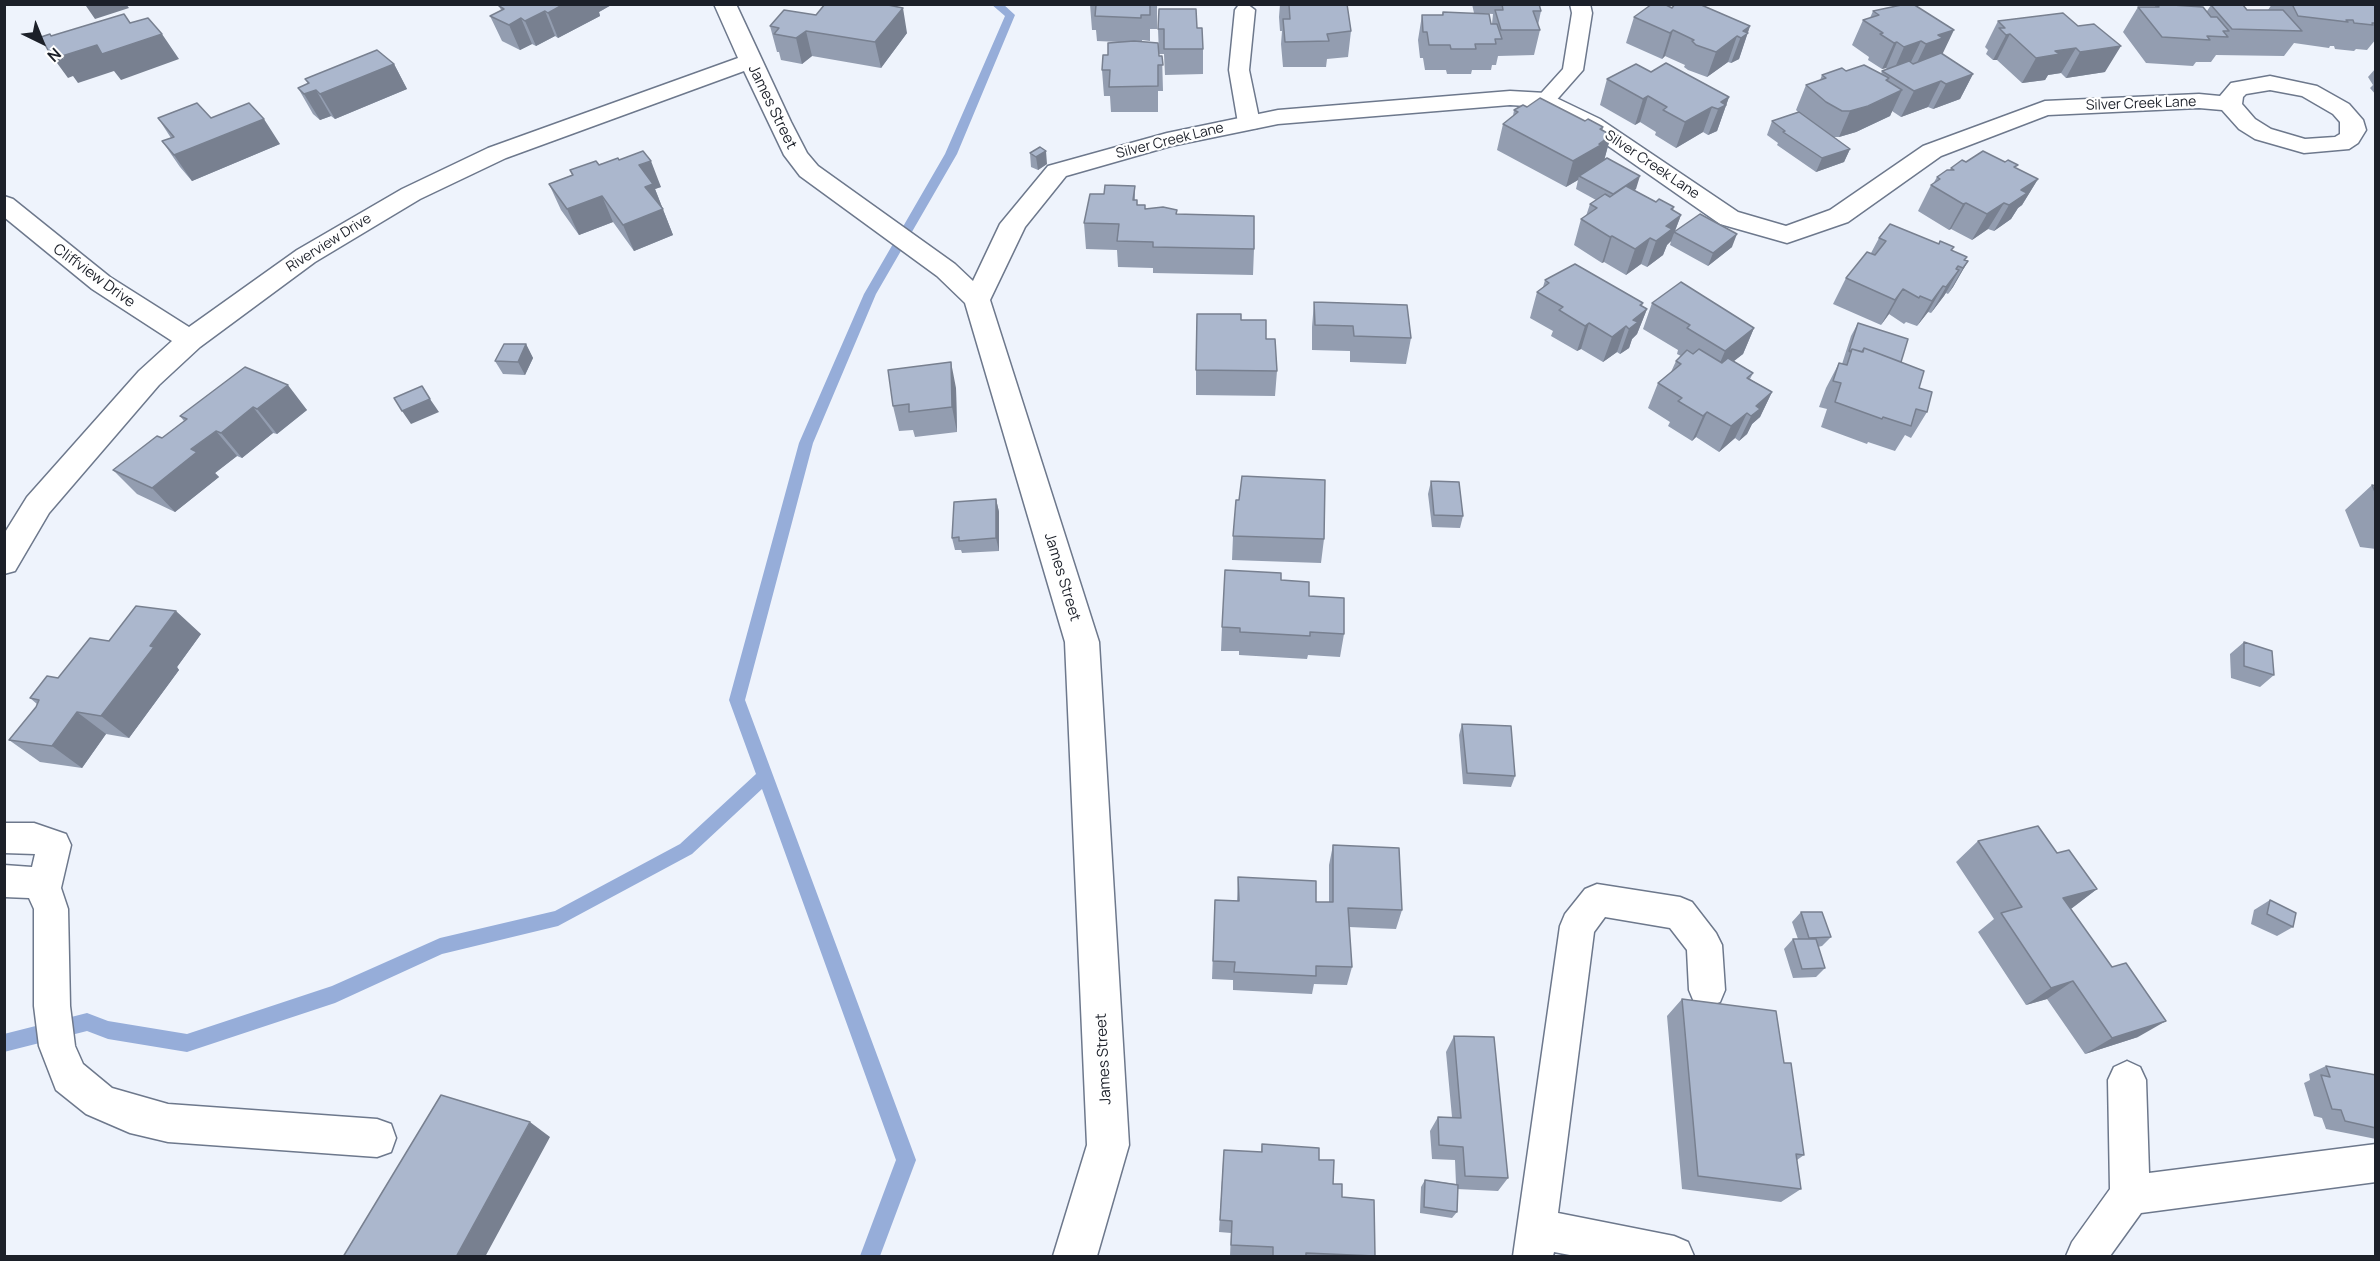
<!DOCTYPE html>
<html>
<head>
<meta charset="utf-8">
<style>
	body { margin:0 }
	#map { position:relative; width:2380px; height:1261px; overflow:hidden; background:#eef3fc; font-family:Manrope,sans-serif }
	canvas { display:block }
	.frame { position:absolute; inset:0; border:6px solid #1c2029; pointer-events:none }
	.north { position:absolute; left:12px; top:12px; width:60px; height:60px; -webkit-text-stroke:4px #fff; paint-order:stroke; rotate:137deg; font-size:16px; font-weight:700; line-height:24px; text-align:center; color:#1c2029 }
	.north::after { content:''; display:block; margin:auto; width:21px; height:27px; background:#1c2029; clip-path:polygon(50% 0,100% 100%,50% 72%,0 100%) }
</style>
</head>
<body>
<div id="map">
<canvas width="2380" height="1261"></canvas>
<div class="frame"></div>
<div class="north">N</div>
</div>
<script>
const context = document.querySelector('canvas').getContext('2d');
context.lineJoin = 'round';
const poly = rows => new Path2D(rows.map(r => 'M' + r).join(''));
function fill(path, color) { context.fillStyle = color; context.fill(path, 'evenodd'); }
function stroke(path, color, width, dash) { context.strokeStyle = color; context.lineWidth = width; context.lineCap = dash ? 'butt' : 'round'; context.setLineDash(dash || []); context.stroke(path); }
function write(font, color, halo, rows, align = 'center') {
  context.font = font + ' Manrope,sans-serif'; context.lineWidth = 4.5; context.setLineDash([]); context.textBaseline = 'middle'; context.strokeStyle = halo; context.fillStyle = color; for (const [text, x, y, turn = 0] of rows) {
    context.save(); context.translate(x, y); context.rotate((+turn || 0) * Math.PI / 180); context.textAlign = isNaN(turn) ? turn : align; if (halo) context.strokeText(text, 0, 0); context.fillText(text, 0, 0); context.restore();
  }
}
const stream = poly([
	[991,4,1003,4,1015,15,957,154,876,294,813,443,745,700,916,1160,880,1256,860,1256,896,1160,762,789,692,854,558,926,442,954,335,1003,187,1052,108,1039,87,1031,4,1052,4,1034,87,1013,108,1021,187,1034,332,986,440,938,555,911,680,844,756,774,729,700,799,443,864,294,945,154,1005,16,991,4]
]);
const lane = poly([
	[1247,4,1255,10,1249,70,1260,123,1257,128,1249,129,1241,128,1238,123,1229,70,1235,10,1238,6,1247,4],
	[1570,4,1590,4,1592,13,1583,70,1553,104,1539,104,1535,100,1563,69,1572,13,1570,4],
	[4,823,34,823,66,834,71,845,61,888,68,909,70,1006,75,1046,83,1064,112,1088,168,1104,377,1119,391,1124,396,1138,391,1152,377,1157,168,1142,130,1133,86,1114,56,1090,39,1046,34,1006,34,909,29,898,4,897,4,865,32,867,35,854,4,853,4,823],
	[1597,884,1680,897,1692,902,1716,933,1722,945,1725,990,1720,1002,1707,1007,1694,1002,1689,990,1687,950,1670,928,1605,917,1594,932,1558,1213,1674,1236,1688,1242,1694,1256,1575,1256,1554,1252,1553,1256,1513,1256,1560,926,1565,914,1585,889,1597,884],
	[2127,1061,2140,1067,2146,1080,2149,1173,2376,1144,2376,1182,2141,1213,2110,1256,2066,1256,2072,1242,2110,1189,2108,1080,2114,1067,2127,1061]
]);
const street = poly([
	[714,4,736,4,791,122,807,153,818,166,955,264,973,281,1000,224,1048,166,1167,133,1278,110,1510,91,1546,93,1600,119,1738,212,1786,226,1830,210,1923,146,2045,101,2199,94,2220,96,2231,83,2270,76,2317,86,2349,104,2363,120,2366,130,2358,143,2349,149,2304,153,2255,139,2239,129,2222,110,2199,108,2048,115,1941,156,1848,222,1787,243,1720,224,1584,129,1541,107,1510,105,1278,124,1171,146,1066,176,1025,227,990,300,1099,642,1129,1145,1097,1256,1053,1256,1087,1145,1065,642,965,303,937,276,800,176,784,155,744,71,506,158,420,199,315,262,200,347,159,385,49,513,15,571,4,574,4,534,27,497,139,371,172,341,92,289,4,217,4,196,13,199,110,277,189,327,297,250,402,189,488,148,738,58,714,4],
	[2270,90,2302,96,2333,114,2340,122,2340,134,2335,137,2305,139,2271,129,2255,119,2242,104,2243,97,2246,94,2270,90]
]);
const wall = poly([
	[503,4,613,4,599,12,600,16,558,38,555,36,536,46,532,44,520,50,502,41,490,16,501,10,499,6],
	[1090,4,1157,4,1157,29,1150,29,1150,41,1142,40,1142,41,1159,56,1162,56,1163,91,1158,91,1158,112,1111,112,1110,96,1104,96,1102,70,1108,55,1119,42,1097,41,1096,30,1092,30],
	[1280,4,1347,4,1351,31,1348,57,1327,59,1326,67,1283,67,1281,44,1282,31,1280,31,1279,17],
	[1472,4,1539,4,1541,11,1538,25,1540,30,1534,55,1498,56,1496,65,1492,65,1491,70,1472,70,1471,74,1447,74,1446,70,1425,70,1423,58,1420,58,1418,40,1422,15,1442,15,1443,12,1492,24,1493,14,1474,13],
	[1675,4,1707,4,1704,7,1750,26,1739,59,1731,63,1728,62,1707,77,1688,70,1684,67,1685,65,1665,56,1662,59,1626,43,1634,17,1672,8],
	[2156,4,2170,4,2207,11,2211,5,2247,10,2268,10,2272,4,2375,4,2376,39,2367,50,2356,49,2354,51,2335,49,2334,46,2330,46,2329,48,2294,43,2284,56,2216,55,2211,62,2196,62,2193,66,2146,63,2123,32,2138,7,2155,7],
	[1873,11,1973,74,1960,99,1933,109,1928,107,1901,117,1892,111,1890,116,1856,132,1839,137,1834,137,1850,149,1844,162,1816,172,1777,145,1778,143,1767,135,1772,121,1798,112,1796,110,1806,85,1820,80,1822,75,1846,71,1881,74,1882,71,1887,69,1886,68,1882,69,1868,60,1869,57,1852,45,1863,20,1870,18],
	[2063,13,2105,72,2066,78,2061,73,2048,75,2045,80,2022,83,1997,60,1993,60,1986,54,1988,50,1985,47,1998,21],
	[770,26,907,33,881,68,812,56,802,64,781,60,779,52,777,52],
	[1197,28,1203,49,1203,74,1165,75,1164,54,1159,54,1158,29],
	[394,64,407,89,335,119,331,116,320,120,313,114,298,88,308,84,305,79],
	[2376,68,2376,95,2370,88,2373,85,2368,77],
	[1651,72,1729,97,1717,131,1708,135,1703,132,1676,148,1655,135,1656,132,1640,122,1635,125,1600,105,1607,79],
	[1527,107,1585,121,1603,127,1602,130,1611,135,1604,160,1636,189,1634,190,1681,215,1675,231,1732,247,1708,266,1670,245,1671,241,1667,245,1663,255,1647,267,1641,264,1626,275,1604,262,1602,263,1574,245,1581,219,1586,216,1590,204,1596,200,1576,189,1578,180,1566,187,1497,150,1503,124,1513,116,1514,110],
	[158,118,211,118,280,144,192,181,180,167,162,141,171,138],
	[1030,153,1047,164,1038,170,1031,167],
	[619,160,661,187,655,189,673,235,634,251,613,222,579,235,561,210,549,184,572,175,570,170],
	[1966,162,2016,168,2038,179,2022,205,2018,208,2011,219,1994,231,1988,229,1972,240,1951,229,1949,230,1918,211,1931,185,1933,184,1937,177,1950,170,1951,168],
	[1135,186,1135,200,1137,205,1145,209,1177,214,1254,249,1253,275,1153,273,1153,268,1118,267,1117,250,1086,249,1084,223,1104,194],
	[1879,238,1952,251,1968,261,1953,287,1948,294,1946,293,1931,313,1928,312,1917,326,1906,322,1904,324,1889,314,1881,325,1833,304,1846,278,1871,253],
	[1545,280,1642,306,1647,309,1637,334,1632,339,1629,348,1620,354,1617,352,1603,362,1581,349,1577,351,1551,336,1553,331,1530,318,1537,292,1543,287],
	[1314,302,1411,338,1406,364,1350,362,1350,351,1312,350,1312,327],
	[1652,303,1754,328,1743,354,1733,361,1753,373,1750,379,1772,392,1760,417,1752,424,1747,434,1739,441,1735,438,1719,452,1696,437,1692,441,1668,426,1670,422,1648,408,1658,383,1671,372,1676,361,1681,356,1677,354,1678,350,1643,329],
	[1241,320,1266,339,1277,371,1275,396,1196,395,1196,370],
	[1858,323,1901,362,1919,388,1927,412,1911,438,1905,435,1895,451,1868,442,1867,444,1821,427,1827,409,1819,407,1826,388,1839,363,1842,364,1851,336],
	[526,344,533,358,525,375,503,374,495,361],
	[245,367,307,410,277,434,273,433,242,458,237,456,215,473,219,477,175,512,137,494,113,470,162,438,184,421,180,416],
	[956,388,957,432,915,437,913,430,899,431,893,406],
	[1431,481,1463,516,1460,528,1432,527,1428,494],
	[2372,485,2376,486,2376,549,2360,547,2345,510],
	[996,499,999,512,999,551,962,553,961,550,955,550,952,538],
	[1233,536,1324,539,1321,563,1232,560],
	[1281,580,1309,596,1344,634,1340,657,1308,655,1307,659,1239,655,1239,651,1221,651,1222,627],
	[201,634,177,667,179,670,129,738,106,734,82,768,40,762,9,740,36,707,37,704,30,698,109,641],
	[2244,642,2274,675,2260,687,2231,678,2230,654],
	[1462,724,1515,776,1511,787,1463,784,1459,735],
	[1978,841,2057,853,2097,889,2071,909,2138,1037,2085,1054,2047,999,2026,1005,1978,932,1994,919,1956,862],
	[1333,845,1402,910,1396,929,1349,927,1352,967,1347,985,1314,984,1312,994,1233,990,1233,980,1212,979,1215,900,1237,901,1238,877,1316,902,1329,902,1329,865],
	[2270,900,2293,927,2277,936,2251,924,2254,910],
	[1801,912,1831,937,1822,946,1818,947,1825,968,1816,977,1793,978,1784,949,1793,939,1798,939,1792,922],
	[1682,999,1784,1063,1804,1155,1797,1160,1801,1189,1781,1202,1682,1189,1667,1016],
	[1454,1036,1508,1178,1498,1191,1457,1189,1457,1212,1452,1218,1420,1213,1421,1187,1425,1180,1456,1184,1455,1160,1432,1159,1430,1131,1438,1117,1452,1117,1446,1052],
	[2326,1066,2376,1075,2376,1139,2326,1129,2322,1118,2314,1116,2304,1083,2310,1080,2309,1074],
	[1262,1144,1319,1160,1342,1197,1375,1256,1374,1257,1230,1256,1231,1233,1219,1232,1223,1163,1261,1152]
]);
const shadedWall = poly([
	[91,4,126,4,129,8,95,19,86,6],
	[564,4,613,4,599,12,600,16,558,38,548,13],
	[903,8,907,33,881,68,875,42],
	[545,11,555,36,536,46,525,21],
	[124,14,142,40,162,34,179,59,121,80,114,71,78,83,73,76,68,78,49,52,50,34,66,55],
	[521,18,532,44,520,50,509,25],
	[1750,26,1739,59,1731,63,1743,31],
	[1673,30,1665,56,1662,59,1670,33],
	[1954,30,1942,55,1914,69,1926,44,1938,35],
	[806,31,812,56,802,64,796,38],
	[2010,34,1997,60,1993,60,2006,35],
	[1737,36,1728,62,1707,77,1716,52],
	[1921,41,1909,66,1893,72,1904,47],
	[1897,42,1886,68,1882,69,1894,43],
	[2121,46,2105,72,2066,78,2080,52],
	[2076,48,2061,73,2048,75,2045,80,2022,83,2036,58,2055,51],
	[394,64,407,89,335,119,320,94],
	[1973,74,1960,99,1933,109,1946,84],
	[1889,78,1878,102,1902,90,1890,116,1856,132,1839,137,1850,111,1886,80],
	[1941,81,1928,107,1901,117,1914,91],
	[316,90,331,116,320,120,304,94],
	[1648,96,1640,122,1635,125,1643,99],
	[1729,97,1717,131,1708,135,1721,102],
	[1712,107,1703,132,1676,148,1685,122],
	[264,119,280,144,192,181,174,155],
	[1603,127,1597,148,1599,144,1611,135,1604,161,1579,176,1578,180,1566,187,1573,161,1600,129],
	[1850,149,1844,162,1816,172,1822,158],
	[1046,151,1047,164,1038,170,1036,157],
	[651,161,661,187,655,189,673,235,634,251,623,225,645,187,639,165],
	[1640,176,1636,189,1609,208,1613,194],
	[2038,179,2022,205,2018,208,2011,219,1994,231,2009,205,2021,190],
	[602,196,613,222,579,235,567,209],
	[1966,203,1951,229,1949,230,1963,204],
	[2004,203,1988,229,1972,240,1987,214],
	[1674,207,1668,224,1681,215,1671,241,1667,245,1663,255,1647,267,1656,241,1671,209],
	[1737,234,1732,247,1708,266,1713,253],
	[1612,236,1604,262,1602,263,1610,237],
	[1650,238,1641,264,1626,275,1635,249],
	[1968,261,1953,287,1948,294,1963,268],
	[1959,270,1944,296,1931,313,1946,287],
	[1943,286,1928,312,1917,326,1932,301],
	[1903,289,1889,314,1881,325,1895,300],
	[1643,303,1638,316,1647,309,1637,334,1632,339,1629,348,1620,354,1629,329,1640,305],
	[1589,323,1581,349,1577,351,1585,326],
	[1626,326,1617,352,1603,362,1612,337],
	[1754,328,1743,354,1714,377,1725,351],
	[526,344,533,358,525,375,518,362],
	[951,362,956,388,957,432,952,407],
	[288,385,307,410,277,434,257,409],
	[1772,392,1760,417,1752,424,1747,434,1739,441,1756,406],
	[430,399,439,412,411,424,402,411],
	[253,407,273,433,242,458,221,433],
	[1707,412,1696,437,1692,441,1703,416],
	[1747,413,1735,438,1719,452,1731,426],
	[216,431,237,456,215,473,219,477,175,512,152,488,191,449],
	[996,499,999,512,999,551,996,538],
	[176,611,201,634,177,667,179,670,129,738,101,716,150,646],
	[77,712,106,734,82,768,52,746],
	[2097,889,2072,908,2039,917,2063,898],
	[2073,981,2047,999,2026,1005,2051,988],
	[2166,1021,2138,1037,2085,1054,2112,1038],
	[530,1122,550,1137,485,1257,456,1257]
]);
const building = poly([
	[503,4,564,4,548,13,545,11,525,21,521,18,509,25,490,16,504,9,499,6,503,4],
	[825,4,883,4,903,8,875,42,806,31,796,38,774,34,779,28,770,26,784,10,816,15,825,4],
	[1095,4,1150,4,1150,15,1141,15,1141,18,1095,16,1096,5,1095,4],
	[1282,4,1347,4,1351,31,1327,34,1329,41,1285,42,1283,19,1290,19,1289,5,1282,5,1282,4],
	[1502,4,1539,4,1541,11,1533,11,1540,30,1501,30,1495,10,1503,10,1502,4],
	[1652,4,1664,4,1672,8,1675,4,1699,4,1750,26,1743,31,1748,33,1741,38,1737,36,1716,52,1696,45,1692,41,1694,40,1673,30,1670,33,1634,17,1652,4],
	[1906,4,1913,4,1954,30,1938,35,1943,38,1926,44,1921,41,1904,47,1897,42,1894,43,1880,34,1883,33,1863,20,1879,15,1873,11,1906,4],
	[2157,4,2203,7,2211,17,2217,17,2229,31,2223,31,2228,37,2207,36,2210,40,2162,37,2138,7,2159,7,2157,4],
	[2292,4,2375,4,2376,23,2372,23,2373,25,2354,23,2353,20,2346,20,2348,22,2298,16,2292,4],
	[2211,5,2243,5,2247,10,2283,10,2302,31,2232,29,2211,5],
	[1159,9,1196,9,1197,28,1202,28,1203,49,1164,49,1164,29,1158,29,1159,9],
	[1443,12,1489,14,1491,24,1497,24,1502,39,1495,39,1496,44,1475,44,1476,49,1451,49,1450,45,1429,45,1427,32,1423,32,1422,15,1443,15,1443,12],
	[2063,13,2078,26,2094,24,2121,46,2080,52,2076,48,2055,51,2060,54,2036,58,2010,34,2006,35,1999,28,2005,28,1998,21,2063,13],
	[124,14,130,23,148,18,162,34,102,54,97,45,59,57,55,50,49,52,41,37,50,34,51,36,124,14],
	[1134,41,1158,43,1159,56,1162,56,1163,65,1158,65,1158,86,1109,87,1110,70,1102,70,1103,55,1108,55,1108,43,1134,41],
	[377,50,394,64,320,94,316,90,304,94,298,88,309,83,305,79,377,50],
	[1941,53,1973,74,1946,84,1941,81,1914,91,1882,71,1909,61,1913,64,1941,53],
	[1666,63,1729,97,1721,102,1726,105,1718,109,1712,107,1685,122,1663,110,1667,107,1648,96,1643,99,1607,79,1636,64,1651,72,1666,63],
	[1864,65,1889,78,1886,80,1902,90,1868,106,1850,111,1842,111,1826,102,1806,85,1826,78,1822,75,1842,68,1846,71,1864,65],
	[1540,98,1585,121,1588,119,1603,127,1600,129,1611,135,1599,144,1601,145,1573,161,1503,124,1518,112,1514,110,1523,105,1527,107,1540,98],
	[197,103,211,118,249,103,264,119,174,155,162,141,174,137,158,118,197,103],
	[1799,112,1850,149,1822,158,1783,132,1785,131,1772,121,1799,112],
	[1040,147,1046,151,1036,157,1030,153,1040,147],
	[643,151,651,161,639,165,653,184,645,187,663,209,623,225,602,196,567,209,549,184,573,175,570,170,596,161,599,165,618,158,619,160,643,151],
	[1983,151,2005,162,2008,160,2018,165,2014,167,2038,179,2021,190,2027,193,2009,205,2004,203,1987,214,1966,203,1963,204,1931,185,1940,179,1937,177,1947,170,1954,170,1951,168,1962,160,1966,162,1983,151],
	[1607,158,1640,176,1613,194,1579,176,1607,158],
	[1105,185,1135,186,1133,200,1137,200,1137,205,1145,205,1145,209,1163,207,1177,210,1176,214,1254,216,1254,249,1153,247,1153,242,1117,241,1119,224,1084,223,1090,194,1104,194,1105,185],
	[1626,186,1656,202,1659,199,1674,207,1671,209,1681,215,1666,226,1672,229,1656,241,1650,238,1635,249,1612,236,1610,237,1581,219,1597,208,1590,204,1605,194,1610,197,1626,186],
	[1700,214,1737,234,1713,253,1674,232,1700,214],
	[1890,224,1939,244,1940,241,1954,247,1951,250,1967,257,1964,260,1968,261,1963,268,1958,266,1956,269,1959,270,1946,287,1943,286,1932,301,1920,296,1919,298,1903,289,1895,300,1846,278,1867,252,1875,255,1886,241,1879,238,1890,224],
	[1575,264,1643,303,1640,305,1647,309,1633,320,1638,322,1629,329,1626,326,1612,337,1589,323,1585,326,1559,310,1563,307,1537,292,1549,283,1545,280,1575,264],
	[1681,282,1754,328,1725,351,1687,328,1690,325,1652,303,1681,282],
	[1314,302,1407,305,1411,338,1354,336,1353,326,1315,325,1314,302],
	[1197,314,1241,314,1241,320,1266,320,1266,339,1275,339,1277,371,1196,370,1197,314],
	[1858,323,1908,339,1901,362,1864,348,1862,352,1852,349,1850,352,1849,351,1858,323],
	[504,344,526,344,518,362,495,361,504,344],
	[1864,348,1924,371,1919,388,1932,392,1927,412,1916,409,1911,426,1883,417,1882,419,1835,402,1841,383,1833,381,1839,363,1847,365,1852,349,1863,352,1864,348],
	[1699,349,1722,363,1728,358,1753,373,1747,378,1772,392,1756,406,1760,409,1751,416,1747,413,1731,426,1707,412,1703,416,1678,401,1682,398,1658,383,1681,364,1676,361,1687,350,1693,354,1699,349],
	[951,362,952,407,909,412,909,404,893,406,888,370,951,362],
	[245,367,288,385,257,409,253,407,221,433,216,431,191,449,197,452,152,488,113,470,157,436,162,438,187,419,180,416,245,367],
	[422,386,430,399,402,411,394,398,422,386],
	[1242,476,1325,480,1324,539,1233,536,1236,500,1239,500,1242,476],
	[1431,481,1459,482,1463,516,1434,515,1431,481],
	[2372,485,2376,486,2376,494,2372,485],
	[996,499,996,538,959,541,959,537,952,538,954,502,996,499],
	[1225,570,1281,573,1281,580,1309,582,1309,596,1344,598,1344,634,1310,632,1310,636,1240,632,1240,628,1222,627,1225,570],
	[136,606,176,611,150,646,154,647,101,716,77,712,52,746,9,740,36,707,39,700,30,698,47,676,58,678,90,638,109,641,136,606],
	[2244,642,2272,651,2274,675,2244,666,2244,642],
	[1462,724,1511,726,1515,776,1467,773,1462,724],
	[2038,826,2057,853,2069,850,2097,889,2063,898,2112,967,2126,963,2166,1021,2112,1038,2073,981,2051,988,2001,913,2022,907,1978,841,2038,826],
	[1333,845,1399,848,1402,910,1348,908,1352,967,1316,966,1316,976,1234,972,1235,962,1213,961,1215,900,1239,901,1238,877,1316,881,1316,902,1333,902,1333,845],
	[2270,900,2296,913,2293,927,2267,914,2270,900],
	[1801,912,1822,912,1831,937,1809,938,1801,912],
	[1793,939,1816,939,1825,968,1802,969,1793,939],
	[1682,999,1776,1011,1784,1063,1791,1063,1804,1155,1796,1154,1801,1189,1698,1176,1682,999],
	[1454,1036,1494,1037,1508,1178,1465,1176,1463,1147,1439,1145,1438,1117,1461,1118,1454,1036],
	[2326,1066,2376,1075,2376,1128,2345,1121,2341,1110,2332,1109,2321,1075,2330,1077,2326,1066],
	[441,1095,530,1122,456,1257,343,1257,441,1095],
	[1262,1144,1319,1148,1319,1160,1334,1160,1333,1184,1342,1184,1342,1197,1374,1200,1375,1256,1306,1253,1306,1257,1273,1257,1273,1247,1231,1245,1232,1221,1220,1220,1224,1150,1262,1152,1262,1144],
	[1425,1180,1458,1185,1457,1212,1424,1207,1425,1180]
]);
const farStreetnames = [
	["Silver Creek Lane",2141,104,-2],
	["Silver Creek Lane",1170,141,-14],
	["Silver Creek Lane",1652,165,34],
	["Riverview Drive",329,243,-32]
];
const streetNames = [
	["James Street",772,107,64],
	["Cliffview Drive",94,276,36],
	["James Street",1062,577,73],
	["James Street",1104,1059,-93]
];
fill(stream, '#96add9');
stroke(lane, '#6d788c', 3);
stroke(street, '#6d788c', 3);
fill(lane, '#fff');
fill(street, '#fff');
fill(wall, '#939db0');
fill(shadedWall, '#788090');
fill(building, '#abb7cd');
stroke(building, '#788090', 1.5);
write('14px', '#1c2029', '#fff', farStreetnames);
write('15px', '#1c2029', '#fff', streetNames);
</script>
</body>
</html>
